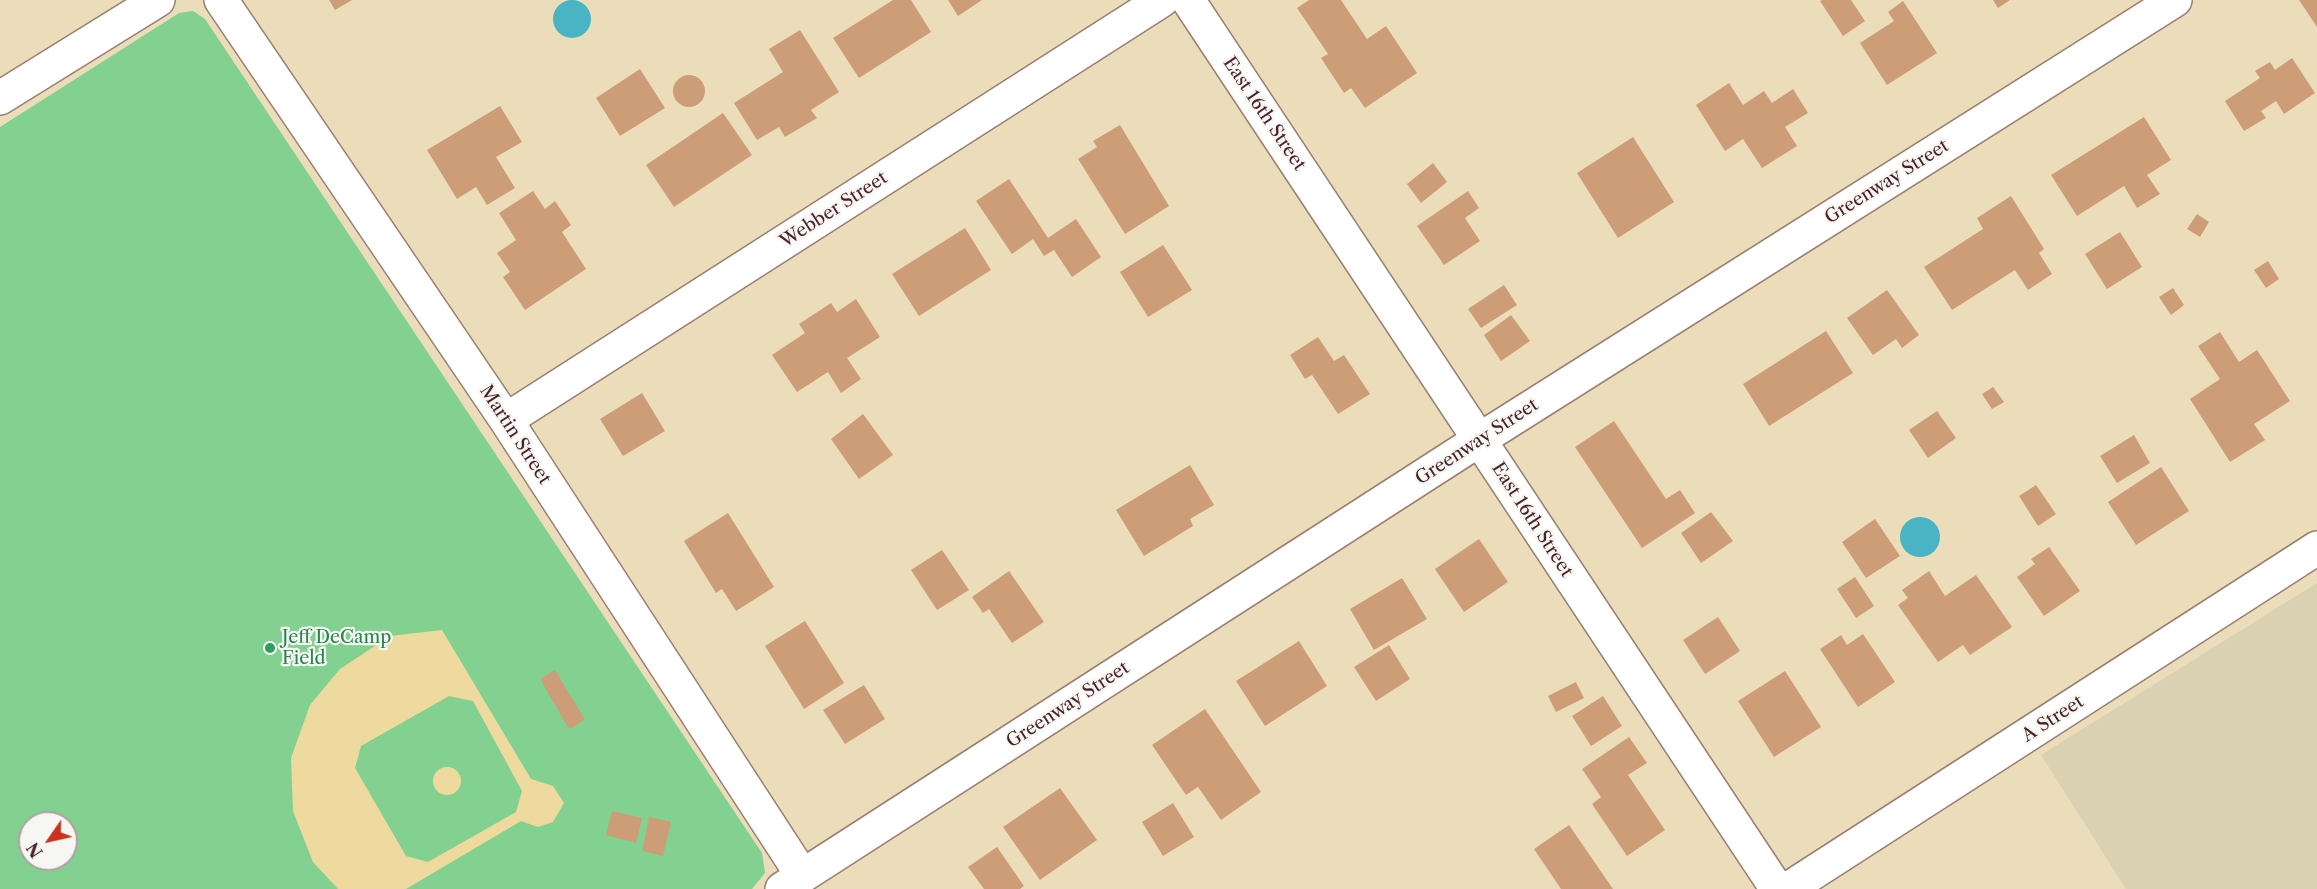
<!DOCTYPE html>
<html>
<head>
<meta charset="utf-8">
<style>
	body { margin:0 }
	#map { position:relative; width:2317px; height:889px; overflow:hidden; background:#ebddba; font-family:"Libre Caslon Text",serif }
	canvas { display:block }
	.north { position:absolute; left:18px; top:811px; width:60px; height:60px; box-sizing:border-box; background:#f6f6f2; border:2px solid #b1a0a2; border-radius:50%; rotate:236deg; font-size:16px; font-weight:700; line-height:24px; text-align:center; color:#4a1f2b }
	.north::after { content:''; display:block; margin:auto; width:21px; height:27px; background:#c8321e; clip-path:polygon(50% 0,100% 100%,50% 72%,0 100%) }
</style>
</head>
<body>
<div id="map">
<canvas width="2317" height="889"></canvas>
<div class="north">N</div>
</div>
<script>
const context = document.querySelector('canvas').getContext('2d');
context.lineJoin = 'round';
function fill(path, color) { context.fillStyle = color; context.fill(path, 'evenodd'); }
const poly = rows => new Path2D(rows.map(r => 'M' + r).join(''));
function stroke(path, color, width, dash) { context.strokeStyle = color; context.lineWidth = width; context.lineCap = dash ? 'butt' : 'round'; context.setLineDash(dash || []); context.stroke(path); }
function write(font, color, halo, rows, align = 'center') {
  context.font = font + ' "Libre Caslon Text",serif'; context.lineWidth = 4.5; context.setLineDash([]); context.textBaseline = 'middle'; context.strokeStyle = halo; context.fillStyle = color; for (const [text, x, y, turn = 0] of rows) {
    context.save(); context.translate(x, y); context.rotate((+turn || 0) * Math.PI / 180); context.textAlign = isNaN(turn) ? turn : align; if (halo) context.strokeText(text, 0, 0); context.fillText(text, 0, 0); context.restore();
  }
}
const built = poly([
	[2317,583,2317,889,2126,889,2041,755]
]);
const green = poly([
	[193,11,205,19,762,853,765,873,752,889,0,889,0,127,179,13],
	[30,823,66,823,66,859,30,859]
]);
const sand = poly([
	[442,630,531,779,553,786,564,803,553,822,538,827,521,821,406,889,338,889,313,862,293,811,291,758,310,705,340,669,390,636],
	[449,696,473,701,522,791,516,812,428,862,406,856,355,768,361,746],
	'433 781a14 14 0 1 1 28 0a14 14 0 1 1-28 0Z'
]);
const water = poly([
	'553 19a19 19 0 1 1 38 0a19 19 0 1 1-38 0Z',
	'1900 537a20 20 0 1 1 40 0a20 20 0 1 1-40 0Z'
]);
const building = poly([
	[329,0,352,0,335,10],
	[893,0,911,0,931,32,859,78,833,38],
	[948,0,982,0,958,16],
	[1309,0,1341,0,1367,39,1386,26,1417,73,1365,108,1351,88,1344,93,1321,58,1328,54,1297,8],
	[1822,0,1851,0,1865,21,1843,36,1820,1],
	[1993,0,2010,0,1998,8],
	[2299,0,2317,0,2317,27],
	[1903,1,1937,53,1887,85,1860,43,1894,21,1888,12],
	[800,30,839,92,811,110,817,118,785,137,779,127,757,140,734,103,783,72,769,49],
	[2292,58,2315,93,2284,114,2276,101,2261,111,2266,118,2244,131,2225,101,2260,78,2255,71,2270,62,2275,70],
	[640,69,665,108,620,136,596,98],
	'673 91a16 16 0 1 1 32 0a16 16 0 1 1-32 0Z',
	[1729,83,1743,105,1764,91,1772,103,1793,89,1808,113,1785,127,1797,146,1762,168,1743,139,1725,151,1696,105],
	[500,106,522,142,496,157,515,188,487,205,476,187,457,199,427,150],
	[723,113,752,155,674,207,646,165],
	[2144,117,2171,160,2147,175,2160,194,2137,208,2124,186,2077,216,2051,175],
	[1120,125,1169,206,1125,234,1078,159,1097,147,1093,141],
	[1633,137,1674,202,1618,238,1577,173],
	[1433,163,1447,182,1421,203,1407,184],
	[1009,179,1048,238,1076,219,1101,257,1072,277,1054,250,1044,256,1033,239,1012,254,976,201],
	[533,191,545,209,555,201,571,225,562,232,586,269,525,310,503,277,510,272,497,253,516,240,499,213],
	[1468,191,1479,208,1465,218,1480,241,1444,265,1417,226],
	[2011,196,2044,249,2039,253,2052,274,2028,290,2015,270,1952,310,1924,267,1983,229,1977,218],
	[2197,214,2209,222,2200,237,2187,229],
	[965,228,991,270,919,316,892,274],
	[2120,232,2142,267,2107,289,2085,254],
	[1163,245,1192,290,1148,317,1120,272],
	[2268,261,2279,279,2266,288,2254,270],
	[1504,285,1517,305,1481,328,1468,309],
	[2173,288,2184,305,2171,315,2159,297],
	[1887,290,1919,335,1902,348,1896,339,1873,355,1847,318],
	[856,299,880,337,847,358,861,379,841,393,828,372,797,392,772,355,805,333,799,324,831,303,837,312],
	[1511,315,1530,341,1501,361,1484,335],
	[1826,331,1853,373,1769,426,1743,384],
	[2220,332,2239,362,2257,350,2290,401,2254,424,2265,440,2230,462,2190,399,2220,379,2198,346],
	[1318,337,1334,361,1344,355,1370,394,1338,414,1312,375,1305,379,1290,355],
	[1993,387,2004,402,1992,409,1982,394],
	[642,393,665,431,623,456,600,419],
	[1937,411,1956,438,1928,458,1909,430],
	[863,414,893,455,859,479,831,439],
	[1614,421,1666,499,1680,490,1695,513,1642,548,1575,447],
	[2134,435,2150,463,2117,483,2100,456],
	[1190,465,1214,505,1190,519,1193,526,1144,556,1116,510],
	[2161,467,2189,511,2136,545,2108,502],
	[2036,485,2056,514,2038,526,2019,496],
	[1711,512,1733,541,1701,563,1681,533],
	[728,513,774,587,736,611,722,589,716,593,684,541],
	[1875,519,1900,556,1866,578,1842,542],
	[1479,539,1508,582,1464,612,1435,569],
	[2049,547,2080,591,2044,616,2017,577,2035,564,2031,559],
	[942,550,969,590,937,610,911,570],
	[1009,571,1044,622,1012,643,989,609,983,613,972,597],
	[1929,571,1945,596,1976,575,2012,627,1970,655,1963,645,1938,662,1898,605,1908,598,1902,590],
	[1855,577,1874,606,1856,618,1837,589],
	[1402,578,1427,619,1374,650,1350,609],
	[1718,617,1740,651,1705,674,1683,640],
	[805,621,844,683,804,709,765,646],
	[1863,634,1895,682,1858,707,1820,649,1841,635,1847,645],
	[1299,641,1327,686,1265,726,1236,681],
	[1389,645,1410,679,1376,701,1354,667],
	[555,670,585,720,569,729,540,679],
	[1785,671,1821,727,1774,757,1738,701],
	[1576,682,1584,698,1556,712,1548,696],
	[864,685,885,719,845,744,823,710],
	[1603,696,1622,726,1591,746,1572,716],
	[1205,709,1261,792,1221,820,1198,787,1186,795,1152,745],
	[1629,737,1647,763,1628,775,1665,830,1627,856,1592,804,1601,797,1582,769],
	[1060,788,1097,840,1040,880,1003,827],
	[1173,803,1194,837,1163,856,1142,822],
	[612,811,642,818,636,843,606,835],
	[649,817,671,822,663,856,642,851],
	[1569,825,1613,889,1561,889,1534,849],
	[997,847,1024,886,1020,889,984,889,968,867]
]);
const minor = poly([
	[221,0,506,420,802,875],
	[1188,0,1777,889],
	[0,98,158,0],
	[506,420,1162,0],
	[782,889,1479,440,2175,0]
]);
const tertiary = poly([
	[1788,889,2317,548]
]);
const markers = [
	[270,648,6,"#2e9e5b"]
];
const streetNames = [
	["East 16th Street",1264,114,56],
	["Greenway Street",1887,182,-32],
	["Webber Street",834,210,-33],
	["Martin Street",515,435,57],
	["Greenway Street",1477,442,-33],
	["East 16th Street",1532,520,57],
	["Greenway Street",1068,705,-33],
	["A Street",2053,719,-33]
];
const leisureNames = [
	["Jeff DeCamp",282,638],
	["Field",282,659]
];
fill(built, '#d9d1b1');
fill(green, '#83d190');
fill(sand, '#eeda9e');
fill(water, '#48b4c4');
fill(building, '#cd9d78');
stroke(minor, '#9a7e72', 36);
stroke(tertiary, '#9a7e72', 36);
stroke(minor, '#fff', 33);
stroke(tertiary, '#fff', 33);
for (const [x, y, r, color] of markers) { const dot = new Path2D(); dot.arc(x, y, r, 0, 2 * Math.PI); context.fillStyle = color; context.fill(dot); stroke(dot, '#f6f6f2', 2); }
write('18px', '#4a1f2b', '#f6f6f2', streetNames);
write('18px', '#27864d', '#f6f6f2', leisureNames, 'left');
</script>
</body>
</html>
